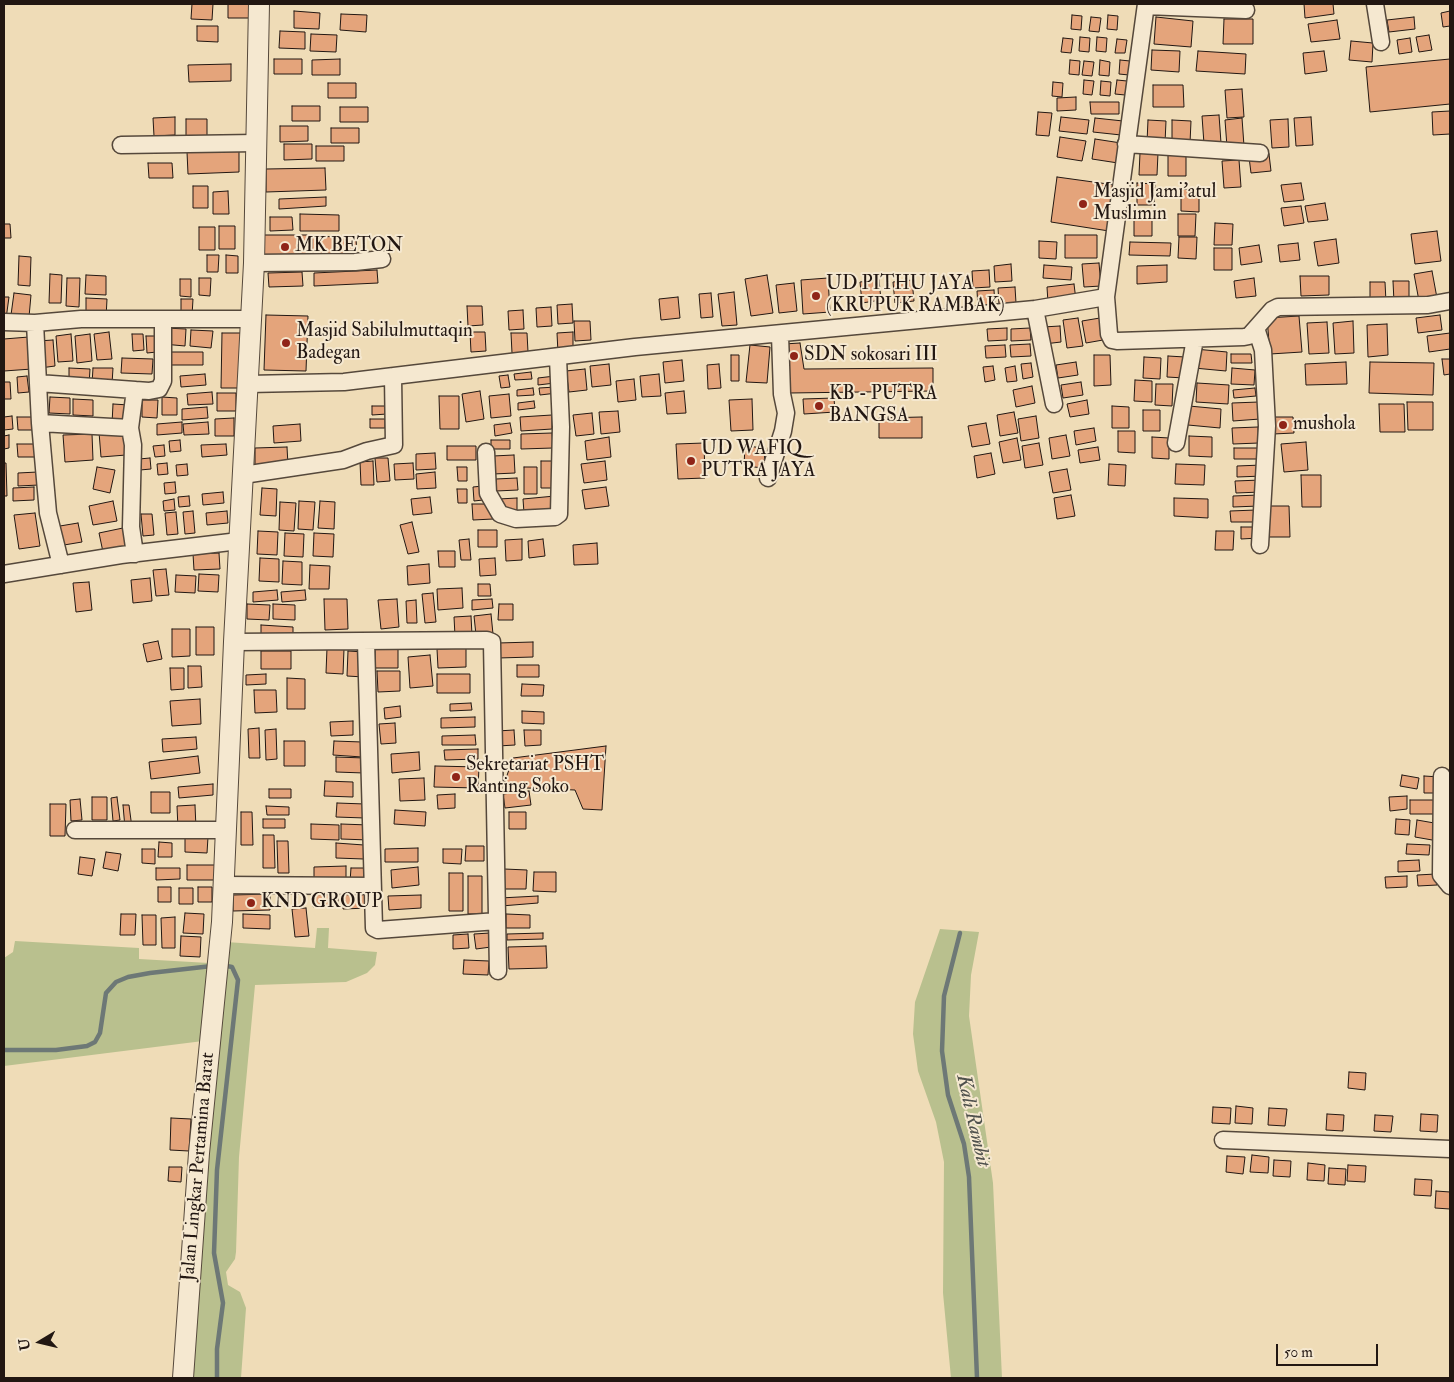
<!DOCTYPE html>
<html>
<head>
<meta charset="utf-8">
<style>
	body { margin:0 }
	#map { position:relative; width:1454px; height:1382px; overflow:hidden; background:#efdcb7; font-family:"IM FELL Double Pica",serif }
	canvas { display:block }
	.frame { position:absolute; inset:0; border:5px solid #221712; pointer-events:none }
	.north { position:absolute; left:15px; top:1317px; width:50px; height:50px; -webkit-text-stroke:4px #f5e8d0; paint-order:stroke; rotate:261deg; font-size:14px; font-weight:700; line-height:20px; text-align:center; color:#221712 }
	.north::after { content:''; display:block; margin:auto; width:18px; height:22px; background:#221712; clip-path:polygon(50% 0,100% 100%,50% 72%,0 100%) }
	.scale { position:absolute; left:1276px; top:1344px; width:102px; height:22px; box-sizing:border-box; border:2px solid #221712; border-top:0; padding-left:6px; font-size:15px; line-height:18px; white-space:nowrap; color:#221712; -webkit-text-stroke:4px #f5e8d0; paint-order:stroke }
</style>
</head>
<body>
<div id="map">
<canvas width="1454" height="1382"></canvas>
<div class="frame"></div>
<div class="north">U</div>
<div class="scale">50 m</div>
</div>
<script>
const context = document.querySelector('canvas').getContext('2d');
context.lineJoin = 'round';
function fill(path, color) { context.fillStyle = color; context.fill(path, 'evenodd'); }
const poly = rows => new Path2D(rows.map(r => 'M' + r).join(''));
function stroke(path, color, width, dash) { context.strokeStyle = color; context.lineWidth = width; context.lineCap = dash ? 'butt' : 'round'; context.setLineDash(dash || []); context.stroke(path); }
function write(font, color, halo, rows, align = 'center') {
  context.font = font + ' "IM FELL Double Pica",serif'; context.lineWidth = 4; context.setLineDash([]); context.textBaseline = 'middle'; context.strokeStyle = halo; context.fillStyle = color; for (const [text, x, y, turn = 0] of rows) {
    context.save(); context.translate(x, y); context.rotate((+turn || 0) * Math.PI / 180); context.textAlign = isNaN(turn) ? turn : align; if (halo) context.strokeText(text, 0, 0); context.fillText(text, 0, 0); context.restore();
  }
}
const green = poly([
	[317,928,329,928,328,948,377,952,375,965,367,973,346,982,255,985,239,1157,236,1252,235,1259,226,1272,228,1285,240,1292,246,1308,241,1378,189,1378,226,942,315,948],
	[940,929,979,932,971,975,969,1016,993,1183,1002,1378,951,1378,943,1293,944,1162,936,1122,918,1071,913,1034,915,1002],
	[15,941,139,948,139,959,209,963,203,1041,4,1066,4,958,13,952]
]);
const stream = poly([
	[960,933,944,996,942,1051,948,1095,964,1144,969,1177,977,1378],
	[4,1050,56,1050,87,1046,95,1042,100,1033,106,993,116,982,128,977,150,973,212,966],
	[217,1378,217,1349,223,1303,214,1253,217,1170,238,980,232,967,222,965]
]);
const building = poly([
	[192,4,213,4,212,20,191,19,192,4],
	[228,4,249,4,249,18,228,18,228,4],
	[1304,4,1333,4,1334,14,1305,18,1304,4],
	[294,11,320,13,319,29,294,28,294,11],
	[1450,11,1450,26,1443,27,1441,13,1450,11],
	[341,14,367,15,366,32,340,30,341,14],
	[1072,15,1082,16,1081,30,1071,29,1072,15],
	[1108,15,1118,16,1117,30,1107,29,1108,15],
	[1091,17,1101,18,1099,32,1089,31,1091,17],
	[1156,17,1193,21,1191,47,1154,44,1156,17],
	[1414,17,1415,29,1389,32,1387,20,1414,17],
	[1224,19,1253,19,1253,44,1223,44,1224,19],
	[1337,20,1340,39,1311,42,1308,24,1337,20],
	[197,26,218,26,218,42,197,41,197,26],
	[280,31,305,32,305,49,279,48,280,31],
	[311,34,337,35,336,52,310,51,311,34],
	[1429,35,1432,50,1419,52,1416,37,1429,35],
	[1080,37,1090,38,1089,52,1079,51,1080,37],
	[1097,37,1107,38,1106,52,1096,51,1097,37],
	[1063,38,1073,39,1071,53,1061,52,1063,38],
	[1410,38,1412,52,1399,54,1397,40,1410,38],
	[1117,39,1127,40,1125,53,1115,53,1117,39],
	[1351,41,1373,43,1372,62,1349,60,1351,41],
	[1152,50,1180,51,1179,72,1151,70,1152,50],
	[1198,51,1246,54,1245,74,1196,71,1198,51],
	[1324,51,1327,71,1305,74,1303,53,1324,51],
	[274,59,302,59,302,74,274,74,274,59],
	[340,59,340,75,312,75,312,60,340,59],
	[1450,59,1450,104,1370,112,1366,67,1450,59],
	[1070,60,1080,61,1079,75,1069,74,1070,60],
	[1100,60,1110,62,1109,76,1099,75,1100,60],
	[1120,60,1130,61,1129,75,1119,74,1120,60],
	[1084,61,1094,62,1092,76,1082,75,1084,61],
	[231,64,231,81,189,82,188,65,231,64],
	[1084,80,1094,81,1092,95,1083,94,1084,80],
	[1117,80,1127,81,1125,95,1115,94,1117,80],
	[1101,81,1111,82,1110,96,1100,95,1101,81],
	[1053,82,1063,83,1062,97,1052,96,1053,82],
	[328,83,356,83,356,98,328,98,328,83],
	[1153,85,1183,85,1184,107,1153,107,1153,85],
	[1242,89,1244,117,1227,118,1225,90,1242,89],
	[1076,97,1076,110,1057,111,1057,98,1076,97],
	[1090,102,1119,102,1119,114,1091,114,1090,102],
	[292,106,320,106,320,121,292,121,292,106],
	[340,107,368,107,368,122,340,122,340,107],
	[1450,111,1450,134,1433,135,1432,112,1450,111],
	[1038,112,1052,113,1049,136,1036,135,1038,112],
	[1219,115,1221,143,1204,144,1202,116,1219,115],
	[175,117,175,135,154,136,153,118,175,117],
	[1061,117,1089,120,1087,134,1059,131,1061,117],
	[1311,117,1313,145,1296,146,1294,118,1311,117],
	[1095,118,1123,121,1121,135,1093,132,1095,118],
	[1242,118,1244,146,1227,147,1225,120,1242,118],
	[186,119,207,119,207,137,186,137,186,119],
	[1288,119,1289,147,1272,148,1270,120,1288,119],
	[1148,120,1166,121,1165,143,1147,142,1148,120],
	[1172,120,1191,121,1190,143,1172,142,1172,120],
	[280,126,308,126,308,141,280,142,280,126],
	[331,128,359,128,359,143,331,143,331,128],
	[1060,137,1086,141,1082,161,1057,157,1060,137],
	[1095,139,1121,143,1118,163,1092,159,1095,139],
	[284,144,312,144,312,159,284,160,284,144],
	[316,146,344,146,344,161,316,161,316,146],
	[239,151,239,172,188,174,187,152,239,151],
	[1140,153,1158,153,1157,175,1139,175,1140,153],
	[1168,154,1186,155,1186,176,1168,176,1168,154],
	[1269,154,1271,171,1251,173,1249,157,1269,154],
	[1239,160,1241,187,1224,188,1222,161,1239,160],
	[148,163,172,163,173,178,149,178,148,163],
	[325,168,326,190,266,192,266,169,325,168],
	[1057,177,1115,185,1109,231,1051,222,1057,177],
	[1137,183,1155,184,1154,205,1137,205,1137,183],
	[1301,183,1304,200,1284,202,1281,185,1301,183],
	[193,186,208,186,208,208,193,208,193,186],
	[1181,189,1199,190,1199,212,1181,211,1181,189],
	[228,191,229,214,213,214,213,192,228,191],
	[326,197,326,206,279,209,279,199,326,197],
	[1325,203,1328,220,1308,222,1305,206,1325,203],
	[1301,206,1304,223,1284,226,1281,208,1301,206],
	[300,214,339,215,339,231,300,231,300,214],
	[1134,214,1152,214,1152,236,1134,236,1134,214],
	[1178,214,1196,214,1195,236,1178,236,1178,214],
	[270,217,292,217,293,230,270,231,270,217],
	[1215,223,1233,224,1232,245,1214,245,1215,223],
	[4,224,10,224,11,238,4,238,4,224],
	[219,226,235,226,235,249,219,249,219,226],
	[199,227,215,227,215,250,199,250,199,227],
	[1437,231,1441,261,1415,264,1411,234,1437,231],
	[263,235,308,235,308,260,263,260,263,235],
	[1065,235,1097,235,1097,258,1065,258,1065,235],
	[356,236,357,261,312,262,312,237,356,236],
	[1179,237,1197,237,1196,259,1178,258,1179,237],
	[1336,239,1339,263,1318,266,1314,242,1336,239],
	[1039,241,1057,242,1056,259,1039,258,1039,241],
	[1130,242,1171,243,1170,256,1129,255,1130,242],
	[1298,243,1300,260,1280,262,1278,245,1298,243],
	[1259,245,1262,262,1241,265,1239,248,1259,245],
	[1214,248,1232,248,1232,270,1214,270,1214,248],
	[207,255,219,255,218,272,207,272,207,255],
	[226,255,238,256,238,273,226,273,226,255],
	[19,256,31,257,30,286,18,285,19,256],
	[1099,263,1101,286,1084,287,1082,264,1099,263],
	[1011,264,1012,281,995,282,994,266,1011,264],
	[1044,265,1072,267,1071,280,1043,278,1044,265],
	[1167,265,1167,282,1137,284,1137,266,1167,265],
	[377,270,378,283,314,286,314,273,377,270],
	[989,270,990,287,973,288,972,271,989,270],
	[1432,271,1437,298,1419,301,1414,274,1432,271],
	[302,272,303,286,269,287,268,273,302,272],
	[50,274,62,275,61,303,49,303,50,274],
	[86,275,106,276,106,295,85,294,86,275],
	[767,275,773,313,751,316,745,279,767,275],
	[1300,276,1329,276,1329,295,1301,296,1300,276],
	[67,278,80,278,79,307,66,306,67,278],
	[199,278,211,278,210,296,199,295,199,278],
	[828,278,830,312,803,314,801,280,828,278],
	[1254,278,1256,296,1236,298,1234,281,1254,278],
	[180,279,191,279,191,297,180,296,180,279],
	[879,280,881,300,862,303,860,282,879,280],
	[912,280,914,301,895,303,893,282,912,280],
	[1393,281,1409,281,1409,302,1394,302,1393,281],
	[1370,282,1385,282,1386,302,1370,303,1370,282],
	[794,283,797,311,779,313,776,285,794,283],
	[1074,284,1076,300,1048,303,1047,287,1074,284],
	[1015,287,1016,303,999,304,998,288,1015,287],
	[994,290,995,306,978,307,977,291,994,290],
	[734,292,737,325,722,326,718,294,734,292],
	[14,293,31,295,29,317,11,315,14,293],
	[711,293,713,317,701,318,699,294,711,293],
	[4,297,9,297,6,319,4,318,4,297],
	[678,297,680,318,661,320,659,299,678,297],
	[86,298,107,299,106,318,86,317,86,298],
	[181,299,193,299,192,316,181,316,181,299],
	[572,304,573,323,558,324,557,305,572,304],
	[467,306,482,306,483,325,468,326,467,306],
	[551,307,552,326,537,327,536,308,551,307],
	[523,310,524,329,509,330,508,311,523,310],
	[266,315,308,316,306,371,264,370,266,315],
	[1440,315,1442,330,1418,333,1416,318,1440,315],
	[1299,316,1302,352,1270,354,1267,318,1299,316],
	[1078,318,1083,346,1067,348,1063,320,1078,318],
	[1100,318,1103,340,1086,343,1082,321,1100,318],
	[574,321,590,321,591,340,575,341,574,321],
	[1353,321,1354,353,1335,354,1333,323,1353,321],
	[1327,322,1329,353,1309,354,1307,323,1327,322],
	[1387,324,1388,355,1368,357,1367,325,1387,324],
	[1060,326,1061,342,1044,344,1043,327,1060,326],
	[165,328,186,329,185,346,163,344,165,328],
	[1007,328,1007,340,988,341,987,329,1007,328],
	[1030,328,1031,340,1011,341,1011,329,1030,328],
	[191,330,213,331,211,348,190,346,191,330],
	[109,332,112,359,97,360,94,334,109,332],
	[470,332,485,332,486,351,471,352,470,332],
	[573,332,573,352,558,353,557,333,573,332],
	[222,333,241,333,240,388,221,388,222,333],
	[511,333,527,333,528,352,512,353,511,333],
	[1450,333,1450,349,1429,352,1427,336,1450,333],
	[71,334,73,361,58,362,56,336,71,334],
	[90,334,92,361,77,363,75,336,90,334],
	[132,334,143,334,144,350,133,351,132,334],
	[146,336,156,336,157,352,147,353,146,336],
	[29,337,32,369,4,371,4,339,29,337],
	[53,340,55,366,40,368,38,341,53,340],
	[800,343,804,369,933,368,933,391,789,393,784,344,800,343],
	[1030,344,1031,356,1011,357,1010,345,1030,344],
	[750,345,770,347,767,383,746,382,750,345],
	[1005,345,1006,357,986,358,985,346,1005,345],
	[1195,349,1227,352,1226,371,1194,368,1195,349],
	[169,352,203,352,203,365,169,365,169,352],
	[1231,354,1251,354,1252,363,1231,363,1231,354],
	[731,355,739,355,739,381,731,381,731,355],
	[1094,355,1110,355,1111,385,1094,386,1094,355],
	[1168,356,1185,357,1184,378,1167,377,1168,356],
	[1144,357,1161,358,1160,379,1143,378,1144,357],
	[122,358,153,359,152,374,121,373,122,358],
	[1442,359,1450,359,1450,374,1444,375,1442,359],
	[682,360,684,381,665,383,663,362,682,360],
	[1076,362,1078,375,1058,378,1056,365,1076,362],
	[1346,362,1347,384,1306,385,1305,364,1346,362],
	[1370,362,1434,363,1433,395,1369,393,1370,362],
	[1031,363,1033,377,1023,379,1021,364,1031,363],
	[609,364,611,385,592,387,590,366,609,364],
	[719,364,721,388,708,389,707,365,719,364],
	[993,366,995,380,985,382,983,367,993,366],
	[1015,366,1017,381,1007,382,1005,368,1015,366],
	[69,368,90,369,89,385,69,384,69,368],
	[93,368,113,368,112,384,92,384,93,368],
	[1232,368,1255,370,1254,385,1231,384,1232,368],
	[585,369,587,390,569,392,566,371,585,369],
	[531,372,532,379,515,380,514,374,531,372],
	[205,374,206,385,181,387,180,376,205,374],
	[659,374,661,396,642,397,640,376,659,374],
	[508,375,510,387,501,388,499,376,508,375],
	[27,376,29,392,18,393,17,377,27,376],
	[555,376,555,383,538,385,538,378,555,376],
	[634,379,636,400,618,402,616,381,634,379],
	[1135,380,1152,381,1152,402,1134,401,1135,380],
	[4,382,10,382,11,399,4,399,4,382],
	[1081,382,1083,395,1063,398,1061,385,1081,382],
	[1197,383,1229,385,1228,404,1196,402,1197,383],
	[1156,384,1173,384,1172,406,1155,405,1156,384],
	[1032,386,1035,403,1016,407,1013,390,1032,386],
	[556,387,557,393,540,395,539,388,556,387],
	[533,388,534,395,517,396,517,390,533,388],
	[1255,388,1256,396,1234,398,1233,390,1255,388],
	[480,391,484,419,466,422,462,394,480,391],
	[684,391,686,413,667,414,665,393,684,391],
	[212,392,213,404,188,405,187,394,212,392],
	[217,393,236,393,236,411,217,411,217,393],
	[509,394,511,416,491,418,489,396,509,394],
	[439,396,459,396,459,429,440,429,439,396],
	[50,397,70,398,70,414,49,413,50,397],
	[162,397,177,398,177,415,162,415,162,397],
	[834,398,835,412,804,414,803,399,834,398],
	[73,399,93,400,93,416,73,415,73,399],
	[752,399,753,430,731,431,729,400,752,399],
	[142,400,158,400,157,418,142,417,142,400],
	[1087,400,1089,414,1070,417,1067,404,1087,400],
	[534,401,535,408,518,410,518,403,534,401],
	[1259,402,1260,419,1233,421,1232,403,1259,402],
	[1407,402,1433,402,1433,430,1408,430,1407,402],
	[113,404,129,405,128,424,112,424,113,404],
	[1379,404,1404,404,1405,432,1380,432,1379,404],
	[372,406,387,406,387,414,372,415,372,406],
	[1112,406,1129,407,1129,428,1112,428,1112,406],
	[1189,406,1221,409,1220,428,1188,425,1189,406],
	[207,407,208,418,182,420,182,409,207,407],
	[1143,410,1160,410,1160,431,1143,431,1143,410],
	[618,411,620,432,601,434,599,412,618,411],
	[1014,412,1018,433,1000,436,997,415,1014,412],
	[592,413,594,434,576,436,573,415,592,413],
	[552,415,552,429,521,431,520,417,552,415],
	[12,416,13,429,4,430,4,417,12,416],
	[1036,416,1039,438,1021,441,1018,419,1036,416],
	[17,417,38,417,38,430,18,430,17,417],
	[922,417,922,438,879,438,879,418,922,417],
	[1273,417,1293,417,1294,433,1273,434,1273,417],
	[234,418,234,436,215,436,215,419,234,418],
	[370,419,385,419,385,428,370,428,370,419],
	[182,422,182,433,157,435,157,424,182,422],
	[208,422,209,434,184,435,183,424,208,422],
	[510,423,512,433,495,436,494,425,510,423],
	[986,423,990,444,972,447,968,426,986,423],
	[300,424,301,441,274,443,273,426,300,424],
	[1258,427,1259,443,1233,444,1232,428,1258,427],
	[1094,428,1096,441,1076,445,1074,431,1094,428],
	[125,431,126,455,101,457,99,432,125,431],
	[1118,431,1135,431,1135,453,1118,452,1118,431],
	[552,433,553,448,521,449,521,434,552,433],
	[92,434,93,460,65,462,63,435,92,434],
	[9,435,9,448,4,449,4,436,9,435],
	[1066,435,1070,456,1052,459,1049,438,1066,435],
	[1189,436,1212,437,1212,457,1189,456,1189,436],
	[609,437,611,457,587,460,585,441,609,437],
	[1152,437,1169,438,1169,459,1152,458,1152,437],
	[1017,438,1021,460,1003,463,999,442,1017,438],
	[180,440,181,451,170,452,169,441,180,440],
	[491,440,510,440,510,449,491,449,491,440],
	[1306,442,1308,470,1284,472,1281,444,1306,442],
	[704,443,705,478,678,479,676,444,704,443],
	[1039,443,1043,465,1025,468,1022,446,1039,443],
	[17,444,38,444,38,457,18,457,17,444],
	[226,444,227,455,202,457,201,445,226,444],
	[164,445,165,456,155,457,153,446,164,445],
	[447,446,476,446,476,460,447,460,447,446],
	[745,446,765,448,764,468,744,466,745,446],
	[287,447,288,465,255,466,255,448,287,447],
	[1098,447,1100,460,1080,463,1078,450,1098,447],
	[1234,448,1259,448,1260,459,1234,459,1234,448],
	[435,453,436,469,416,470,416,454,435,453],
	[991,453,995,474,977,478,974,456,991,453],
	[514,455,515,473,493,474,493,456,514,455],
	[150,458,151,469,140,470,139,459,150,458],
	[375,458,388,458,390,481,377,482,375,458],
	[373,461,374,485,361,485,360,462,373,461],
	[541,461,554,461,554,488,541,488,541,461],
	[605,461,607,480,584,483,581,464,605,461],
	[4,463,6,463,7,496,4,496,4,463],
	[167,463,168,474,158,475,157,464,167,463],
	[413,463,414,479,395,480,394,464,413,463],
	[187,464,188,475,177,476,176,465,187,464],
	[1109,464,1126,465,1125,486,1108,485,1109,464],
	[1176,464,1205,465,1204,485,1175,484,1176,464],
	[1262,465,1263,476,1237,477,1237,466,1262,465],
	[97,467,115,470,110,493,93,489,97,467],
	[457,467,467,467,467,481,458,481,457,467],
	[524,467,537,467,537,494,524,494,524,467],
	[1067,469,1071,490,1053,493,1049,472,1067,469],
	[38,472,39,485,18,486,18,473,38,472],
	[435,472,436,488,417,489,416,474,435,472],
	[1301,475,1321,475,1321,507,1302,507,1301,475],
	[517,478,518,490,496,491,496,479,517,478],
	[1261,480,1261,492,1236,493,1235,481,1261,480],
	[175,482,176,493,165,494,164,483,175,482],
	[483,486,483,500,474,501,473,487,483,486],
	[34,487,34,500,13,501,13,488,34,487],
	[606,487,609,506,585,509,582,490,606,487],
	[262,488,277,489,276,516,260,515,262,488],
	[457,489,467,489,467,503,458,503,457,489],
	[223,492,224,503,203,505,202,494,223,492],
	[1071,495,1075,516,1057,519,1054,498,1071,495],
	[1259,495,1259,506,1233,507,1233,496,1259,495],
	[189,496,190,506,179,507,178,497,189,496],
	[555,496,556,510,524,513,523,499,555,496],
	[430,497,432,513,413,515,411,499,430,497],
	[517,498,517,510,500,511,499,499,517,498],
	[1174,498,1208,499,1208,518,1174,516,1174,498],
	[174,499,175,510,164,511,163,501,174,499],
	[113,501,117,521,93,525,89,506,113,501],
	[299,501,315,502,313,530,298,529,299,501],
	[320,501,335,502,334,529,318,528,320,501],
	[280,502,296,503,294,531,279,530,280,502],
	[472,504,492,504,493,519,473,520,472,504],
	[1269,506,1289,506,1290,537,1269,537,1269,506],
	[1256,510,1257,522,1231,522,1230,511,1256,510],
	[193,511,195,533,185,534,183,512,193,511],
	[227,511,228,523,207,525,206,513,227,511],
	[176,512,178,534,167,535,165,513,176,512],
	[35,513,40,546,19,549,14,515,35,513],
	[141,514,152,514,154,535,143,536,141,514],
	[412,522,419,552,408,554,400,525,412,522],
	[78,523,82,542,58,546,54,527,78,523],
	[1241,527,1258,527,1259,538,1241,539,1241,527],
	[123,528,127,548,103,552,99,533,123,528],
	[478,530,497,530,497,547,478,547,478,530],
	[258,531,278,532,277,555,257,554,258,531],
	[1216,531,1234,531,1233,550,1215,550,1216,531],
	[285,533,304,534,303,557,284,556,285,533],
	[314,533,334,534,333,557,313,556,314,533],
	[469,539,471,560,461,560,459,540,469,539],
	[522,539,522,560,506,561,505,540,522,539],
	[543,539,545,556,529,558,528,541,543,539],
	[597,543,598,564,574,565,573,545,597,543],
	[438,551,455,551,455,567,439,567,438,551],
	[219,553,220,569,194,570,193,554,219,553],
	[260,558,279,559,279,582,259,581,260,558],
	[495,558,496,575,480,576,479,559,495,558],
	[283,561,302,562,302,585,282,584,283,561],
	[429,564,430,583,408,585,407,566,429,564],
	[310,565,330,566,329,589,309,589,310,565],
	[166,569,169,595,156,596,153,570,166,569],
	[199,574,219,575,218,592,198,591,199,574],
	[176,575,196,576,195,593,175,592,176,575],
	[150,578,152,601,133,603,131,580,150,578],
	[89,582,92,610,76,612,73,583,89,582],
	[478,584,490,584,491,596,478,596,478,584],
	[462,588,463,608,438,610,437,589,462,588],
	[277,590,278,600,253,602,253,592,277,590],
	[305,590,306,600,282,602,281,592,305,590],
	[433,593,436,622,425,623,422,594,433,593],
	[324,599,347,599,348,629,325,630,324,599],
	[397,599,399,627,381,629,378,600,397,599],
	[492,599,493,608,472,610,472,600,492,599],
	[416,600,417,623,407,623,406,601,416,600],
	[247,604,270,605,269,620,247,619,247,604],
	[273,604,295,605,295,620,273,619,273,604],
	[499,604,513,604,513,620,498,620,499,604],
	[491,614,493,634,476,635,474,616,491,614],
	[471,616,472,635,455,636,454,617,471,616],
	[261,625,293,627,293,640,261,639,261,625],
	[196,627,214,627,214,655,196,655,196,627],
	[172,629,190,629,190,656,172,657,172,629],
	[158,641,162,659,147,662,143,644,158,641],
	[533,642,533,657,498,658,498,643,533,642],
	[398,647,398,668,375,668,375,648,398,647],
	[327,648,344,649,343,674,326,673,327,648],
	[466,648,466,667,438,668,437,649,466,648],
	[261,651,291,651,291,669,261,669,261,651],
	[348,651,365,652,364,677,347,676,348,651],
	[430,655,433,686,410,688,408,657,430,655],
	[517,665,539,665,539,677,517,677,517,665],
	[188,666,201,666,202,687,188,688,188,666],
	[170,668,184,668,184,689,171,690,170,668],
	[377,671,400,671,400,691,378,692,377,671],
	[266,674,266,684,246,685,246,675,266,674],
	[437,674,470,674,470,693,437,693,437,674],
	[287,678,305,679,305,709,287,709,287,678],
	[522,684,544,685,543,696,521,696,522,684],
	[254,690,276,690,277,712,255,713,254,690],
	[200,699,201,724,172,726,170,701,200,699],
	[471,703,472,710,450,711,450,704,471,703],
	[400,706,401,717,385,719,384,708,400,706],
	[522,711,544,712,544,724,522,723,522,711],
	[475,717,475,727,441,728,441,718,475,717],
	[353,721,353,735,331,736,330,722,353,721],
	[395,723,396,743,381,744,379,724,395,723],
	[259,728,260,758,249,758,248,729,259,728],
	[276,729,277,759,266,760,265,730,276,729],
	[514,730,515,745,498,746,497,731,514,730],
	[524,730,541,730,541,745,525,746,524,730],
	[475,735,476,745,442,745,442,736,475,735],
	[196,737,197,749,163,752,162,739,196,737],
	[284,741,305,741,305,766,284,766,284,741],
	[334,741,362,742,362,757,333,755,334,741],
	[606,746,602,810,583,809,575,790,503,787,513,758,606,746],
	[478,749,478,759,445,760,444,750,478,749],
	[419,752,420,770,392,773,391,754,419,752],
	[198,756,200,773,151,779,149,762,198,756],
	[336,757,365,758,364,773,336,772,336,757],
	[435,766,479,767,478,788,434,787,435,766],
	[1402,775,1419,778,1417,789,1400,786,1402,775],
	[1424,776,1440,777,1439,793,1424,793,1424,776],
	[424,778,425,800,400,801,399,779,424,778],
	[325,781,353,782,353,797,324,796,325,781],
	[213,784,213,795,179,798,178,787,213,784],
	[269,789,291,789,291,798,269,798,269,789],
	[529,791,531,805,505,808,503,794,529,791],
	[151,792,170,792,170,813,151,813,151,792],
	[455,794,455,808,438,809,437,795,455,794],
	[1407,796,1407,809,1390,811,1389,797,1407,796],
	[92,797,107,797,107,820,92,820,92,797],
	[117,797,120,820,113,821,111,798,117,797],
	[80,799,82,820,71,821,70,800,80,799],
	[1410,800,1439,800,1439,814,1410,814,1410,800],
	[337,803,365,804,365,818,336,817,337,803],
	[50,804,66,804,65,836,50,836,50,804],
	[123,805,129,805,132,828,125,828,123,805],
	[195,805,196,828,178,829,177,806,195,805],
	[266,806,289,807,289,815,267,815,266,806],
	[395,810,426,812,425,826,394,824,395,810],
	[241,812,252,812,253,845,241,845,241,812],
	[509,812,526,812,526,829,509,829,509,812],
	[263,819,285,819,285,828,263,828,263,819],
	[1396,819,1410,820,1409,835,1395,834,1396,819],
	[1417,820,1440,824,1438,841,1415,837,1417,820],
	[311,824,339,825,339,840,311,839,311,824],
	[341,824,369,825,369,840,341,839,341,824],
	[263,835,274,835,275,868,263,868,263,835],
	[185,836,208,837,207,853,185,852,185,836],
	[277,841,288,841,289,873,278,873,277,841],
	[159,842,172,843,172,857,158,857,159,842],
	[336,843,364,845,364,859,336,858,336,843],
	[1407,844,1430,845,1429,855,1406,854,1407,844],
	[466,846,484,846,484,861,465,861,466,846],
	[418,848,418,862,385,862,385,849,418,848],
	[142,849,155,849,155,864,142,863,142,849],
	[443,849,462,849,461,864,443,863,443,849],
	[106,852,121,854,118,871,103,868,106,852],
	[80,857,95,859,92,876,78,874,80,857],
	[1419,860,1420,871,1398,872,1398,861,1419,860],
	[187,865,215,865,215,880,187,880,187,865],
	[346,866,346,880,314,882,314,867,346,866],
	[418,867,419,885,392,888,391,870,418,867],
	[156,868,180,868,180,879,156,880,156,868],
	[351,868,370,868,370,883,350,882,351,868],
	[504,869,527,870,526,889,504,889,504,869],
	[534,872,556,872,556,892,533,891,534,872],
	[449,873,463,873,463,911,449,911,449,873],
	[1436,874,1437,885,1418,886,1417,875,1436,874],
	[468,876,482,876,482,914,468,914,468,876],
	[1407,876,1407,887,1386,888,1385,877,1407,876],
	[158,887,171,887,171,902,158,902,158,887],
	[198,887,212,887,212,902,198,902,198,887],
	[179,888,193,888,193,904,179,904,179,888],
	[338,892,338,907,313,907,312,893,338,892],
	[368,893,368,908,343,909,342,894,368,893],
	[270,894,270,910,233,911,233,895,270,894],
	[421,895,421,908,389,910,388,896,421,895],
	[538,896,538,903,501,906,500,898,538,896],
	[306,908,309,936,295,937,292,909,306,908],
	[185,913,204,914,203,934,183,933,185,913],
	[121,914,136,914,135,935,120,935,121,914],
	[243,914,270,915,270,929,243,928,243,914],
	[506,914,530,915,530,928,506,928,506,914],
	[142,915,156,915,156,945,143,945,142,915],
	[175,917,175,948,162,948,161,918,175,917],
	[490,933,491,947,476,949,474,934,490,933],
	[543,933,543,939,507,940,507,934,543,933],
	[468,934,469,948,453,949,453,935,468,934],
	[181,936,201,937,200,957,180,956,181,936],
	[546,946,547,968,509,969,508,947,546,946],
	[464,960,489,961,488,975,463,974,464,960],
	[1349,1072,1366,1073,1365,1090,1348,1088,1349,1072],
	[1236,1106,1253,1108,1252,1124,1235,1123,1236,1106],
	[1213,1107,1231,1108,1230,1124,1212,1123,1213,1107],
	[1269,1108,1287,1109,1285,1126,1268,1125,1269,1108],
	[1327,1114,1344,1115,1343,1131,1326,1130,1327,1114],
	[1421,1114,1438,1115,1437,1132,1420,1131,1421,1114],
	[1375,1115,1393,1116,1391,1132,1374,1131,1375,1115],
	[171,1118,191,1119,189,1151,170,1150,171,1118],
	[1252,1155,1269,1157,1268,1173,1250,1172,1252,1155],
	[1227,1156,1245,1157,1243,1174,1226,1172,1227,1156],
	[1274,1160,1291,1161,1290,1177,1273,1176,1274,1160],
	[1308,1163,1325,1165,1324,1181,1307,1180,1308,1163],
	[1348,1165,1366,1166,1365,1182,1347,1181,1348,1165],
	[169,1167,182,1167,181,1182,168,1181,169,1167],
	[1329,1168,1346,1169,1345,1185,1328,1184,1329,1168],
	[1415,1179,1432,1180,1431,1196,1414,1195,1415,1179],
	[1436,1191,1450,1192,1450,1209,1435,1208,1436,1191]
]);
const minor = poly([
	[1146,4,1106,297,1109,334,1112,340,1117,341,1244,337,1249,336,1272,310,1278,307,1428,305,1450,301],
	[1375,4,1381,42],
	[1146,6,1246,10],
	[1126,144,1260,153],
	[121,145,256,143],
	[254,263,355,262,382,259],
	[1035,309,1054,404],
	[4,322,35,323,81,319,251,319],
	[35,323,40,423,130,428,133,445,131,527,135,554],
	[1256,328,1263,350,1267,426,1260,545],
	[38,383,149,391,159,389,163,381,163,319],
	[248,384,344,382,635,347,1035,309,1106,297],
	[40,423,48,513,61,565],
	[130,428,135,390],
	[1176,443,1195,339],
	[486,452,488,493,500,514,516,519,555,517,559,514,561,427,558,358],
	[243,475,343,460,367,451,394,445,393,376],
	[768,478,783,431,786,413,782,394,780,335],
	[4,574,121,555,239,541],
	[234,642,487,640,492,642,498,971],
	[366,642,374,928,378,930,497,921],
	[1442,776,1441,875,1450,886],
	[75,830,225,830],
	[223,885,372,886],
	[1223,1140,1450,1149]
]);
const tertiary = poly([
	[183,1378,199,1153,222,922,234,642,254,263,259,4]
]);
const markers = [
	[1083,204,5,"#8f2418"],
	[285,247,5,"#8f2418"],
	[816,296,5,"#8f2418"],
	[286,343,5,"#8f2418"],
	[794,356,5,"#8f2418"],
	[819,406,5,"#8f2418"],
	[1283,425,5,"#8f2418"],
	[691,461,5,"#8f2418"],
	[456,777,5,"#8f2418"],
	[251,903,5,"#8f2418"]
];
const poiNames = [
	["Masjid Jami'atul",1093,193],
	["Muslimin",1093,215],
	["MK BETON",295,247],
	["UD PITHU JAYA",826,285],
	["(KRUPUK RAMBAK)",826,307],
	["Masjid Sabilulmuttaqin",296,332],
	["Badegan",296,354],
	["SDN sokosari III",804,356],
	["KB - PUTRA",829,395],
	["BANGSA",829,417],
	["mushola",1293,425],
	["UD WAFIQ",701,450],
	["PUTRA JAYA",701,472],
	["Sekretariat PSHT",466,766],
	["Ranting Soko",466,788],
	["KND GROUP",261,903]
];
const streetNames = [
	["Jalan Lingkar Pertamina Barat",199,1167,-85]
];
const waterNames = [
	["Kali Rambit",972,1121,77]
];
fill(green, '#b9c08e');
stroke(stream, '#6d7876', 4.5);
fill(building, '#e4a47b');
stroke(building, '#221712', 1);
stroke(minor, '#55483b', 19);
stroke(tertiary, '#55483b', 22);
stroke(minor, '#f5e8d0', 16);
stroke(tertiary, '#f5e8d0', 20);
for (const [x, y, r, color] of markers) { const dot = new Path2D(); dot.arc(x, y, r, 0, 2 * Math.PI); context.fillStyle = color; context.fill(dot); stroke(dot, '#f5e8d0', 2); }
write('19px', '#221712', '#f5e8d0', poiNames, 'left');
write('19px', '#221712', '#f5e8d0', streetNames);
write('italic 20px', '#4e504c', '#f5e8d0', waterNames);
</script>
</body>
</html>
